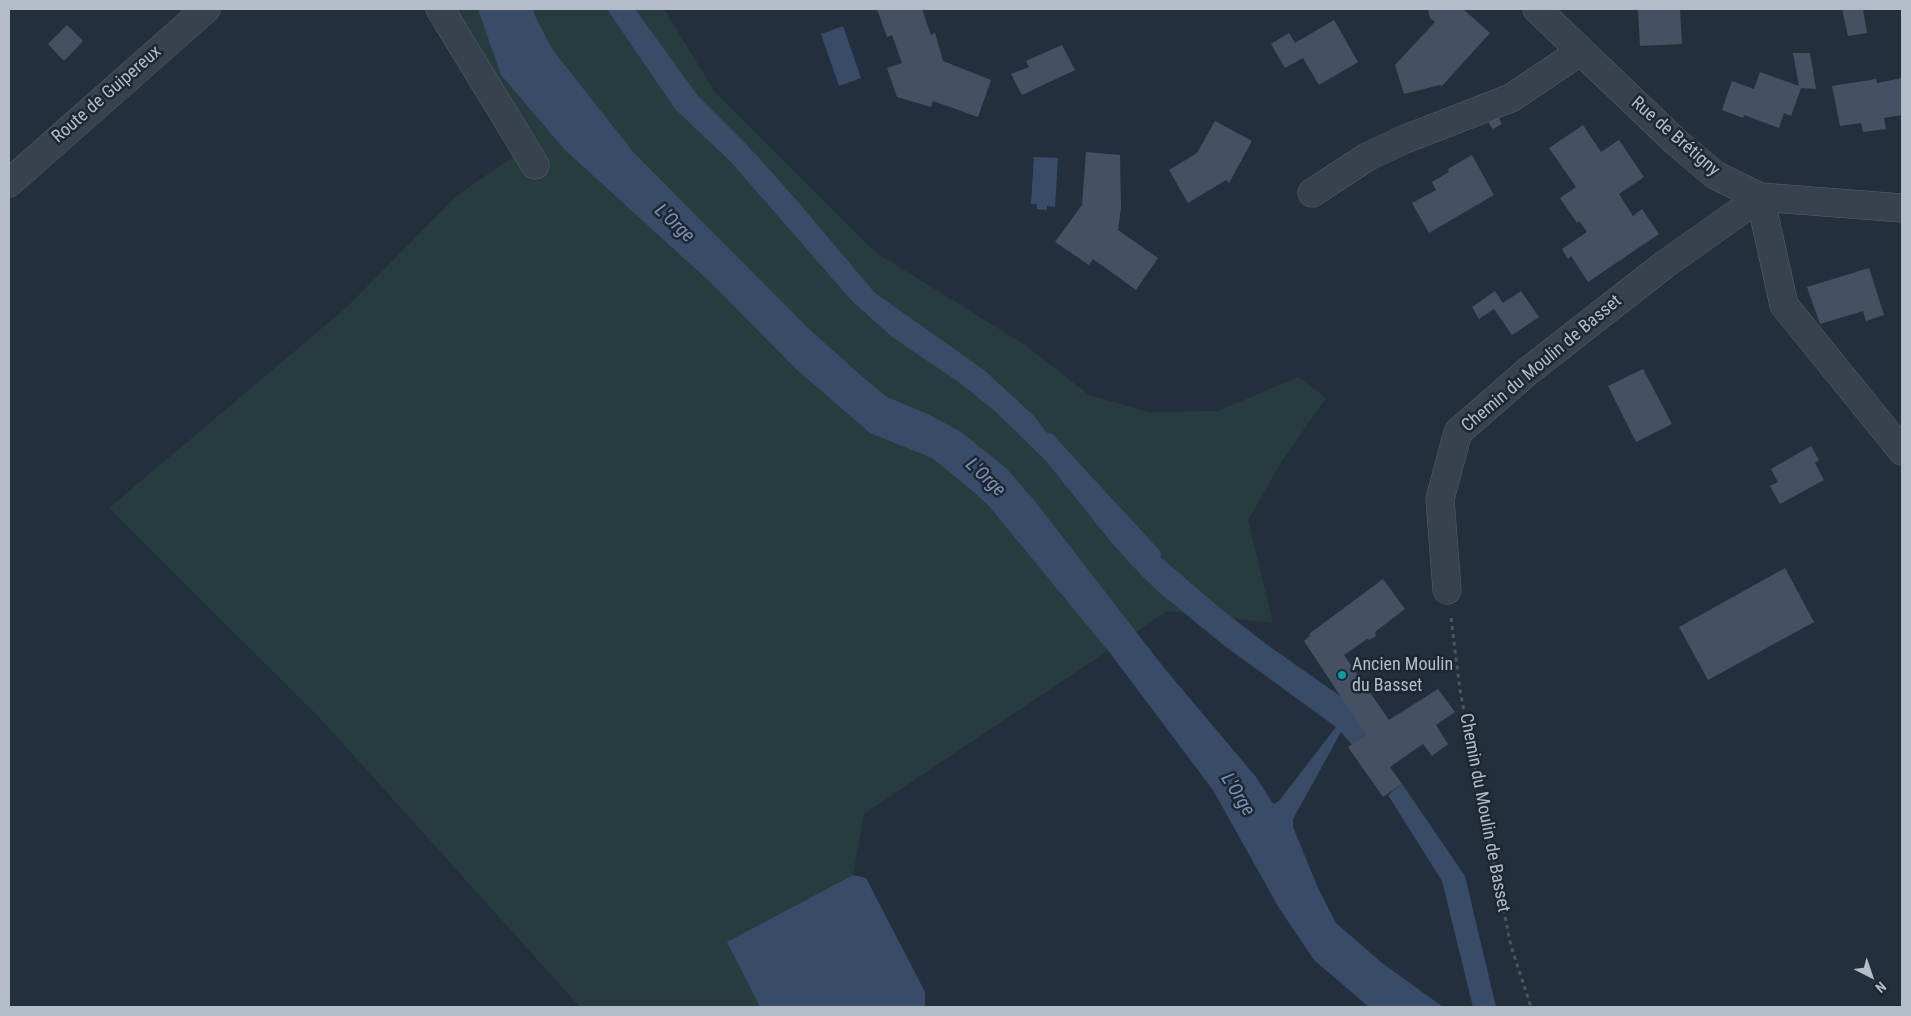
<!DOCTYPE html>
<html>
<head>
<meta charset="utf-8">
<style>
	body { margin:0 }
	#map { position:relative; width:1911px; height:1016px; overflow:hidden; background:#242f3e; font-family:"Roboto Condensed",sans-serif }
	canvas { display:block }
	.frame { position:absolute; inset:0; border:10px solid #b4bcc9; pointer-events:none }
	.north { position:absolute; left:1846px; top:951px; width:50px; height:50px; -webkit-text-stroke:4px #1d2633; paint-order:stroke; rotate:139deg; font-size:14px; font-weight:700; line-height:20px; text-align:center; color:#b4bcc9 }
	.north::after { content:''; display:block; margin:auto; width:18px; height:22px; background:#b4bcc9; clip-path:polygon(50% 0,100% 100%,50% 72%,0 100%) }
</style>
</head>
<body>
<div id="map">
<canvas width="1911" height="1016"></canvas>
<div class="frame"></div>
<div class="north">N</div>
</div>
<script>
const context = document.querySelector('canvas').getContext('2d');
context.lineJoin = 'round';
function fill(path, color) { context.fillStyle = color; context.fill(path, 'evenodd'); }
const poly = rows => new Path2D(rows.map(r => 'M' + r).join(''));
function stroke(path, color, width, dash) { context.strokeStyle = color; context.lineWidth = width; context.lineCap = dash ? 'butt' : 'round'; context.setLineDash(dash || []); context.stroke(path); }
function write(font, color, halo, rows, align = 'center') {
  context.font = font + ' "Roboto Condensed",sans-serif'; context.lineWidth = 5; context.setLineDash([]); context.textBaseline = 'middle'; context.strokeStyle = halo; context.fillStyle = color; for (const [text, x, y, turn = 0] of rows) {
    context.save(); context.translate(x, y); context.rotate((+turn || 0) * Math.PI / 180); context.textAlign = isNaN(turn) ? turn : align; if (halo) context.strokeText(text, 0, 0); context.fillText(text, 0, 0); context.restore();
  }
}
const green = poly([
	[454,9,664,9,715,92,875,252,1025,345,1089,395,1149,412,1218,411,1298,377,1326,398,1282,461,1248,520,1273,623,1167,611,864,814,853,875,728,942,760,1007,580,1007,319,717,109,508,347,307,456,196,535,142]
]);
const water = poly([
	[478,9,534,9,533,12,552,49,634,153,809,329,865,379,887,397,930,415,961,432,1006,468,1034,500,1165,669,1256,777,1272,802,1274,804,1279,801,1336,727,1226,647,1161,594,1141,575,1111,542,1046,461,997,413,960,383,892,337,851,300,731,162,675,109,607,9,635,9,698,96,748,146,793,196,875,293,984,370,1033,415,1081,476,1159,556,1220,608,1266,644,1343,698,1366,735,1352,745,1341,732,1293,819,1293,827,1318,888,1336,923,1382,963,1443,1007,1369,1007,1314,960,1279,908,1213,790,1110,653,988,505,969,488,932,458,870,433,796,369,710,282,565,150,501,75],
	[843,26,861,78,839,86,821,34],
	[1034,157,1058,158,1055,207,1047,206,1047,210,1037,209,1037,204,1031,204],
	[1402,784,1465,876,1496,1007,1473,1007,1442,881,1388,795],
	[853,875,866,878,925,992,925,1006,922,1007,760,1007,727,942]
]);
const stream = poly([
	[1049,438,1156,554]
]);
const building = poly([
	[877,9,922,9,931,35,935,33,943,61,991,80,978,117,933,101,931,107,897,97,887,68,902,63,892,35,887,37],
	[1428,9,1463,9,1490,33,1442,86,1440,85,1404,94,1395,65,1435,22,1430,18],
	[1638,9,1680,9,1682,44,1640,46],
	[1842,9,1863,9,1867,33,1848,36],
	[1334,20,1358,62,1319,85,1303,58,1285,68,1271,44,1289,33,1295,43],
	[67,25,83,41,64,61,48,44],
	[1062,45,1075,70,1022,95,1011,74,1029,67,1026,61],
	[1793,53,1810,53,1816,89,1801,88,1791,116,1784,113,1779,128,1744,115,1743,118,1722,110,1732,81,1754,89,1760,72,1799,86],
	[1902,78,1902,115,1884,118,1886,129,1863,132,1861,123,1840,126,1832,86,1876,79,1877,83],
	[1497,114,1502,124,1493,129,1489,124,1491,117],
	[1215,121,1252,141,1229,183,1226,180,1188,203,1169,170,1197,153],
	[1583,125,1601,152,1619,140,1644,177,1619,194,1633,216,1642,209,1659,234,1588,282,1571,256,1568,259,1562,249,1587,232,1579,221,1577,223,1560,198,1576,187,1549,148],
	[1086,152,1120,155,1121,208,1118,230,1158,258,1136,290,1093,259,1089,265,1055,242,1082,205],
	[1472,155,1494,195,1429,233,1412,203,1436,190,1432,182,1449,172,1448,169],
	[1869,268,1884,315,1866,321,1863,311,1820,324,1807,287],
	[1495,291,1503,303,1521,291,1539,317,1512,335,1494,309,1479,319,1472,307],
	[1643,369,1672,424,1636,442,1608,386],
	[1811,446,1819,460,1815,463,1824,480,1780,504,1770,486,1778,482,1771,469],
	[1785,568,1814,622,1708,680,1679,627],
	[1383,579,1405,609,1375,632,1376,636,1370,640,1367,639,1344,655,1389,720,1438,689,1455,712,1436,725,1448,744,1432,756,1423,744,1390,767,1402,784,1383,797,1348,747,1366,735,1304,641,1310,636,1309,634]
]);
const path = poly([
	[1451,618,1460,690,1486,826,1511,946,1531,1007]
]);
const minor = poly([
	[440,9,535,165],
	[1537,9,1676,142,1715,175,1760,197,1902,208],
	[9,183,206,9],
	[1312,193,1367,157,1403,140,1511,98,1581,51],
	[1760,197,1784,305,1902,451],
	[1447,590,1440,499,1458,432,1527,372,1664,265,1760,197]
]);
const markers = [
	[1342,675,5,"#0f9aa8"]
];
const streetNames = [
	["Route de Guipereux",107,95,-41],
	["Rue de Brétigny",1675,137,41],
	["Chemin du Moulin de Basset",1542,364,-40],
	["Chemin du Moulin de Basset",1484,813,79]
];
const poiNames = [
	["Ancien Moulin",1352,665],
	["du Basset",1352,686]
];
const waterNames = [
	["L'Orge",674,224,43],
	["L'Orge",985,478,43],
	["L'Orge",1237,795,58]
];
fill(green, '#263c3f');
fill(water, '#394c67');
stroke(stream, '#394c67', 10);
fill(building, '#455162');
stroke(minor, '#565f6c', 29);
stroke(path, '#44595c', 3, [4, 4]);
stroke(minor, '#38414e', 28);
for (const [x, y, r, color] of markers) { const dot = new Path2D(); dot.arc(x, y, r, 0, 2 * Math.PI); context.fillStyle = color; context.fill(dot); stroke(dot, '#1d2633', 2); }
write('18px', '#b4bcc9', '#1d2633', streetNames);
write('18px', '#b4bcc9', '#1d2633', poiNames, 'left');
write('italic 19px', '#7c92b1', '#1d2633', waterNames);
</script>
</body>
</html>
